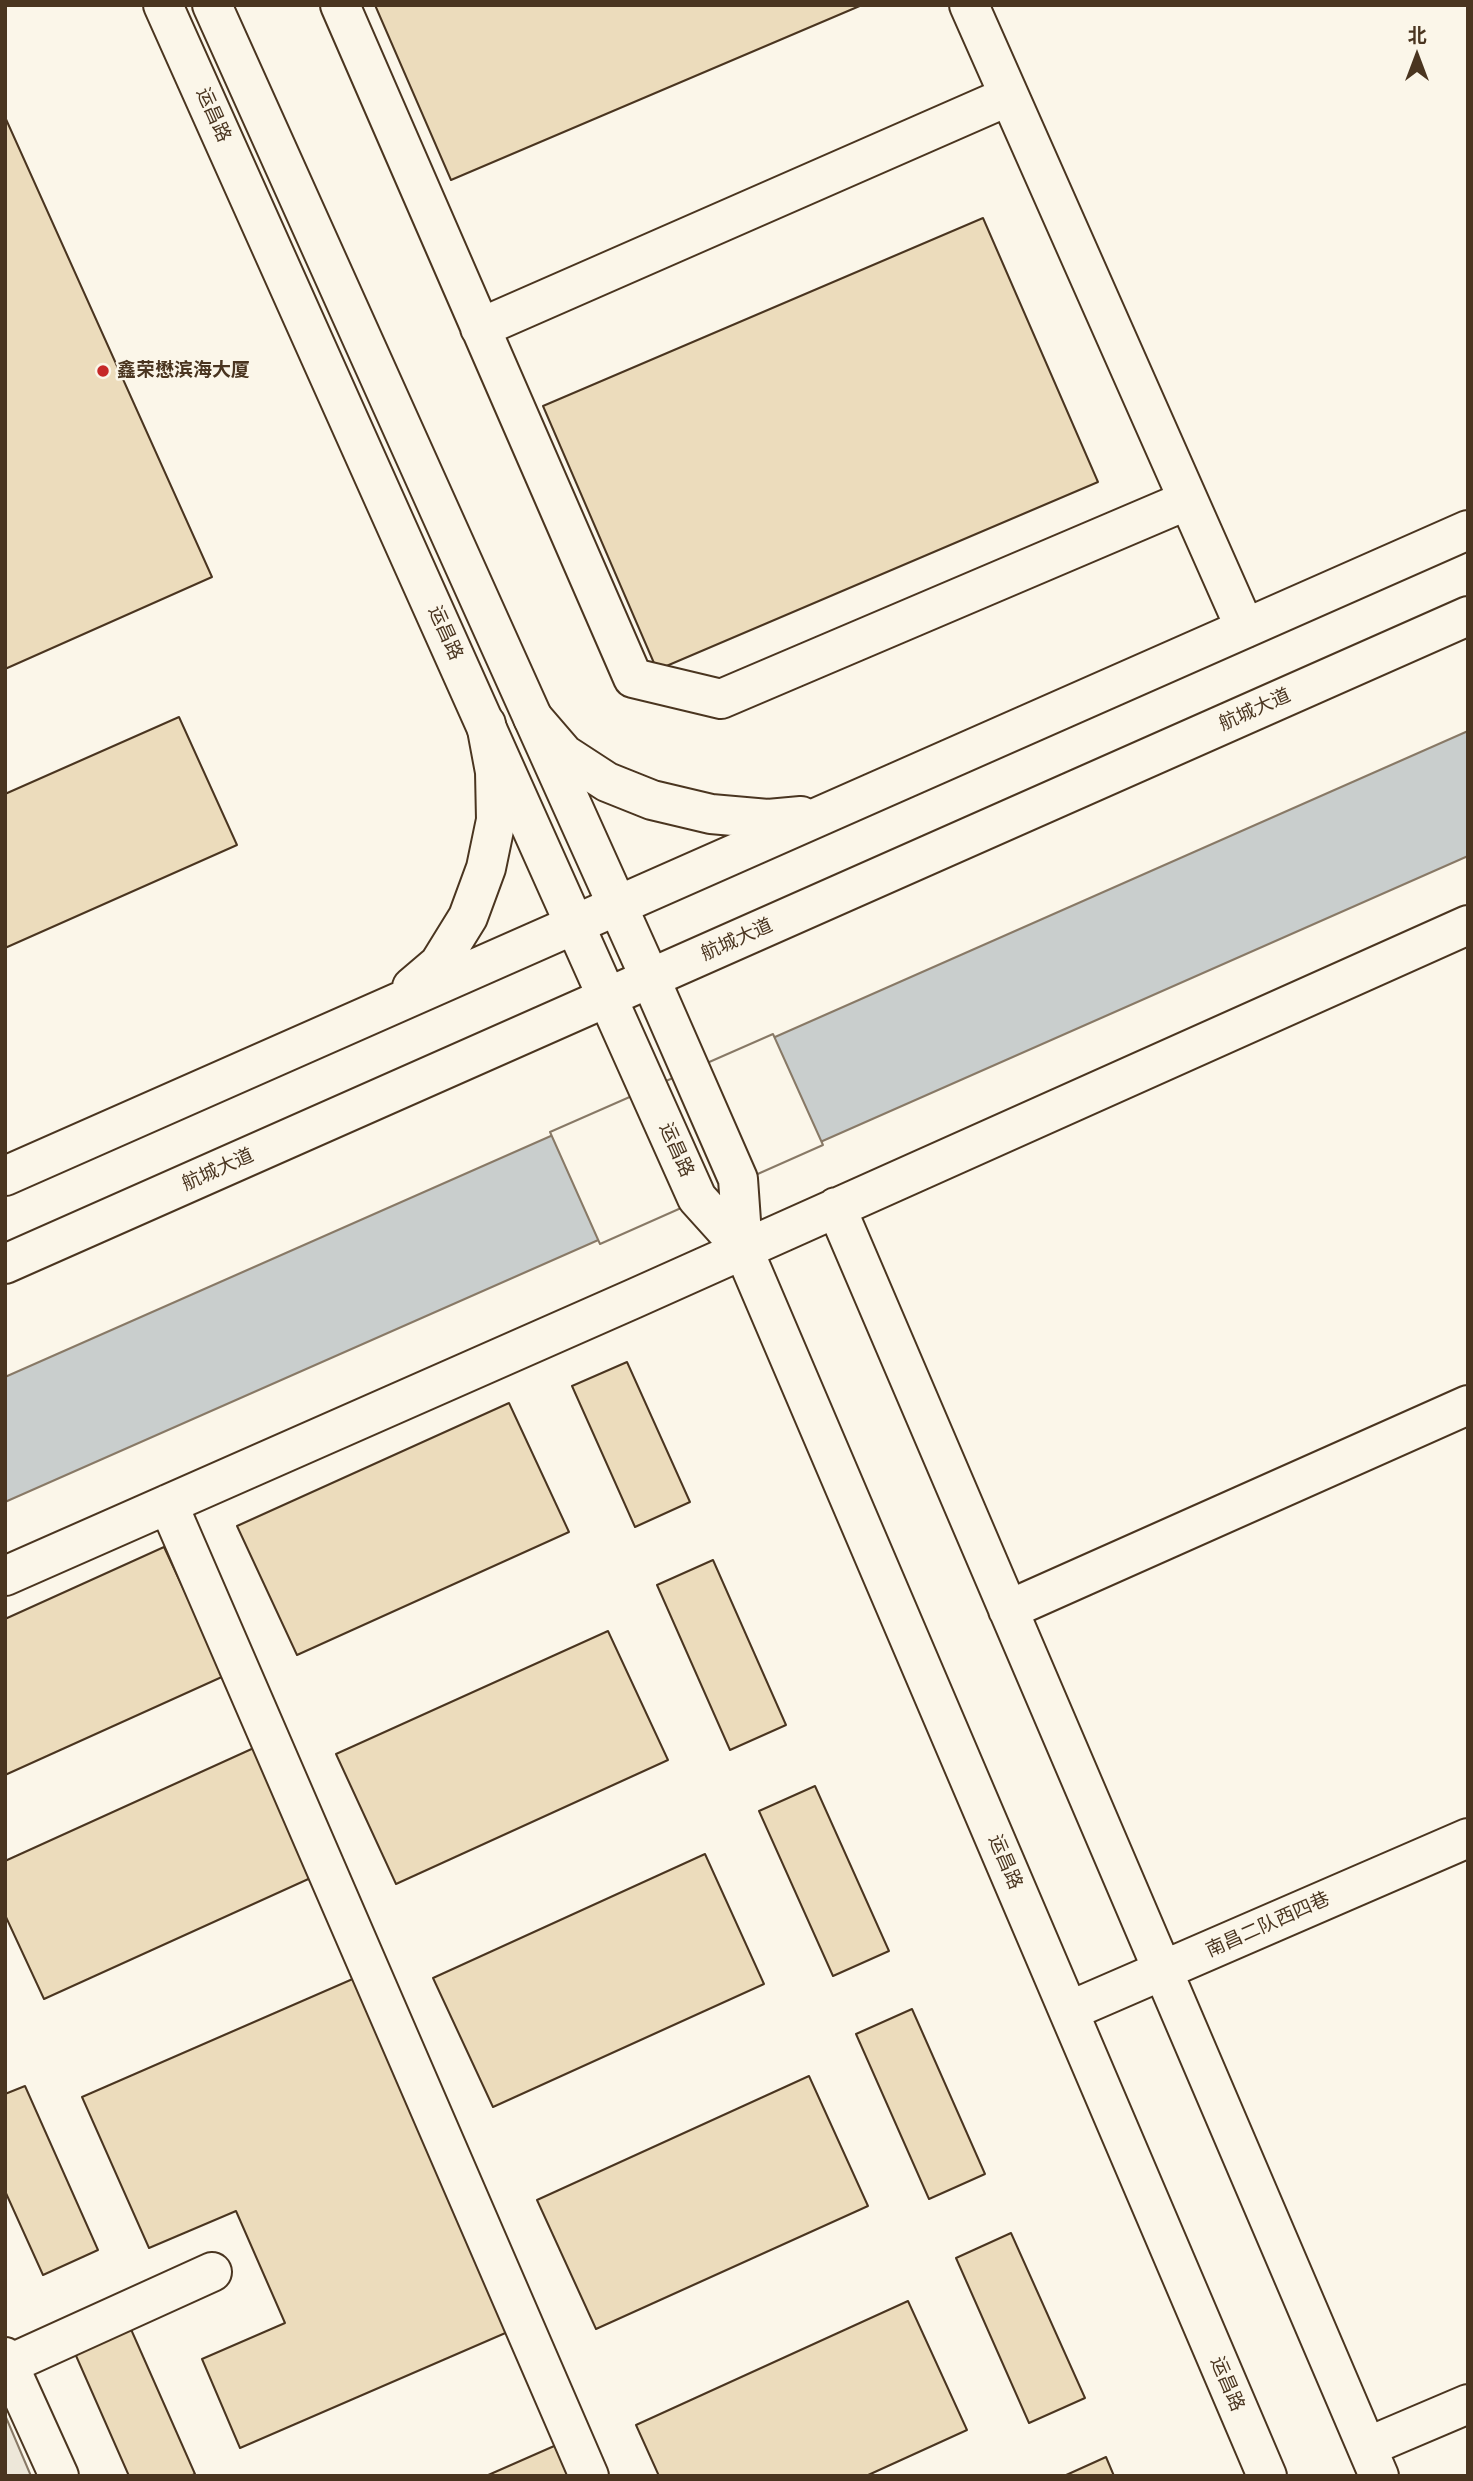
<!DOCTYPE html>
<html>
<head>
<meta charset="utf-8">
<style>
	body { margin:0 }
	#map { position:relative; width:1473px; height:2481px; overflow:hidden; background:#fbf6e9; font-family:"PT Sans","Noto Sans SC",sans-serif }
	canvas { display:block }
	.frame { position:absolute; inset:0; border:7px solid #4a3520; pointer-events:none }
	.north { position:absolute; left:1382px; top:21px; width:70px; height:70px; -webkit-text-stroke:5px #fbf6e9; paint-order:stroke; rotate:0deg; font-size:19px; font-weight:700; line-height:28px; text-align:center; color:#4a3520 }
	.north::after { content:''; display:block; margin:auto; width:24px; height:32px; background:#4a3520; clip-path:polygon(50% 0,100% 100%,50% 72%,0 100%) }
</style>
</head>
<body>
<div id="map">
<canvas width="1473" height="2481"></canvas>
<div class="frame"></div>
<div class="north">北</div>
</div>
<script>
const context = document.querySelector('canvas').getContext('2d');
context.lineJoin = 'round';
function fill(path, color) { context.fillStyle = color; context.fill(path, 'evenodd'); }
const poly = rows => new Path2D(rows.map(r => 'M' + r).join(''));
function stroke(path, color, width, dash) { context.strokeStyle = color; context.lineWidth = width; context.lineCap = dash ? 'butt' : 'round'; context.setLineDash(dash || []); context.stroke(path); }
function write(font, color, halo, rows, align = 'center') {
  context.font = font + ' "PT Sans","Noto Sans SC",sans-serif'; context.lineWidth = 5; context.setLineDash([]); context.textBaseline = 'middle'; context.strokeStyle = halo; context.fillStyle = color; for (const [text, x, y, turn = 0] of rows) {
    context.save(); context.translate(x, y); context.rotate((+turn || 0) * Math.PI / 180); context.textAlign = isNaN(turn) ? turn : align; if (halo) context.strokeText(text, 0, 0); context.fillText(text, 0, 0); context.restore();
  }
}
const parking = poly([
	[5,2415,31,2476,5,2476,5,2415]
]);
const water = poly([
	[1468,731,1468,856,5,1502,5,1377,1468,731]
]);
const pier = poly([
	[773,1034,823,1145,600,1244,550,1132,773,1034]
]);
const building = poly([
	[375,5,862,5,451,180,375,5],
	[5,117,212,577,5,669,5,117],
	[983,218,1098,482,657,670,543,406,983,218],
	[179,717,237,845,5,948,5,794,179,717],
	[627,1362,690,1502,635,1527,572,1386,627,1362],
	[509,1403,569,1532,297,1655,237,1526,509,1403],
	[164,1547,224,1676,5,1775,5,1619,164,1547],
	[713,1560,786,1725,730,1750,657,1585,713,1560],
	[608,1631,668,1760,396,1884,336,1754,608,1631],
	[256,1747,315,1876,44,1999,5,1915,5,1861,256,1747],
	[815,1786,889,1951,833,1976,759,1811,815,1786],
	[705,1854,764,1984,493,2107,433,1978,705,1854],
	[355,1978,510,2331,240,2448,202,2359,285,2323,236,2211,149,2248,82,2097,355,1978],
	[912,2009,985,2174,929,2199,856,2034,912,2009],
	[809,2076,868,2206,596,2329,537,2200,809,2076],
	[25,2086,98,2250,43,2275,5,2191,5,2094,25,2086],
	[1011,2233,1085,2398,1029,2423,956,2258,1011,2233],
	[908,2301,967,2430,866,2476,659,2476,636,2425,908,2301],
	[122,2309,195,2474,190,2476,129,2476,66,2333,122,2309],
	[561,2443,576,2476,486,2476,561,2443],
	[1106,2457,1114,2476,1064,2476,1106,2457]
]);
const minor = poly([
	[163,5,697,1198,743,1249],
	[212,5,650,978,738,1179,743,1249,1267,2476],
	[340,5,633,678,721,699,1188,500],
	[969,5,1245,628],
	[480,328,1009,96],
	[836,1207,1379,2476],
	[168,1504,589,2476],
	[5,1576,633,1299,1468,925],
	[1008,1610,1468,1405],
	[1069,2011,1468,1838],
	[5,2357,59,2476],
	[5,2366,212,2272],
	[1367,2447,1468,2404]
]);
const major = poly([
	[533,718,564,754,607,782,652,800,711,814,768,819,801,816],
	[412,987,439,964,468,917,486,868,496,820,495,772,486,724],
	[5,1176,1468,530],
	[5,1264,1468,616]
]);
const markers = [
	[103,371,7,"#c62828"]
];
const streetNames = [
	["运昌路",213,115,66],
	["运昌路",445,633,66],
	["航城大道",1255,710,-24],
	["航城大道",737,940,-24],
	["运昌路",676,1150,66],
	["航城大道",218,1170,-24],
	["运昌路",1005,1862,67],
	["南昌二队西四巷",1268,1925,-24],
	["运昌路",1227,2384,67]
];
const poiNames = [
	["鑫荣懋滨海大厦",117,371]
];
fill(parking, '#ede7d9');
stroke(parking, '#887966', 2);
fill(water, '#c9cecd');
stroke(water, '#887966', 2);
fill(pier, '#fbf6e9');
stroke(pier, '#887966', 2);
fill(building, '#ecdcbc');
stroke(building, '#4a3520', 2);
stroke(minor, '#4a3520', 42);
stroke(major, '#4a3520', 42);
stroke(minor, '#fbf6e9', 38);
stroke(major, '#fbf6e9', 38);
for (const [x, y, r, color] of markers) { const dot = new Path2D(); dot.arc(x, y, r, 0, 2 * Math.PI); context.fillStyle = color; context.fill(dot); stroke(dot, '#fbf6e9', 2.5); }
write('19px', '#4a3520', '#fbf6e9', streetNames);
write('bold 19px', '#4a3520', '#fbf6e9', poiNames, 'left');
</script>
</body>
</html>
